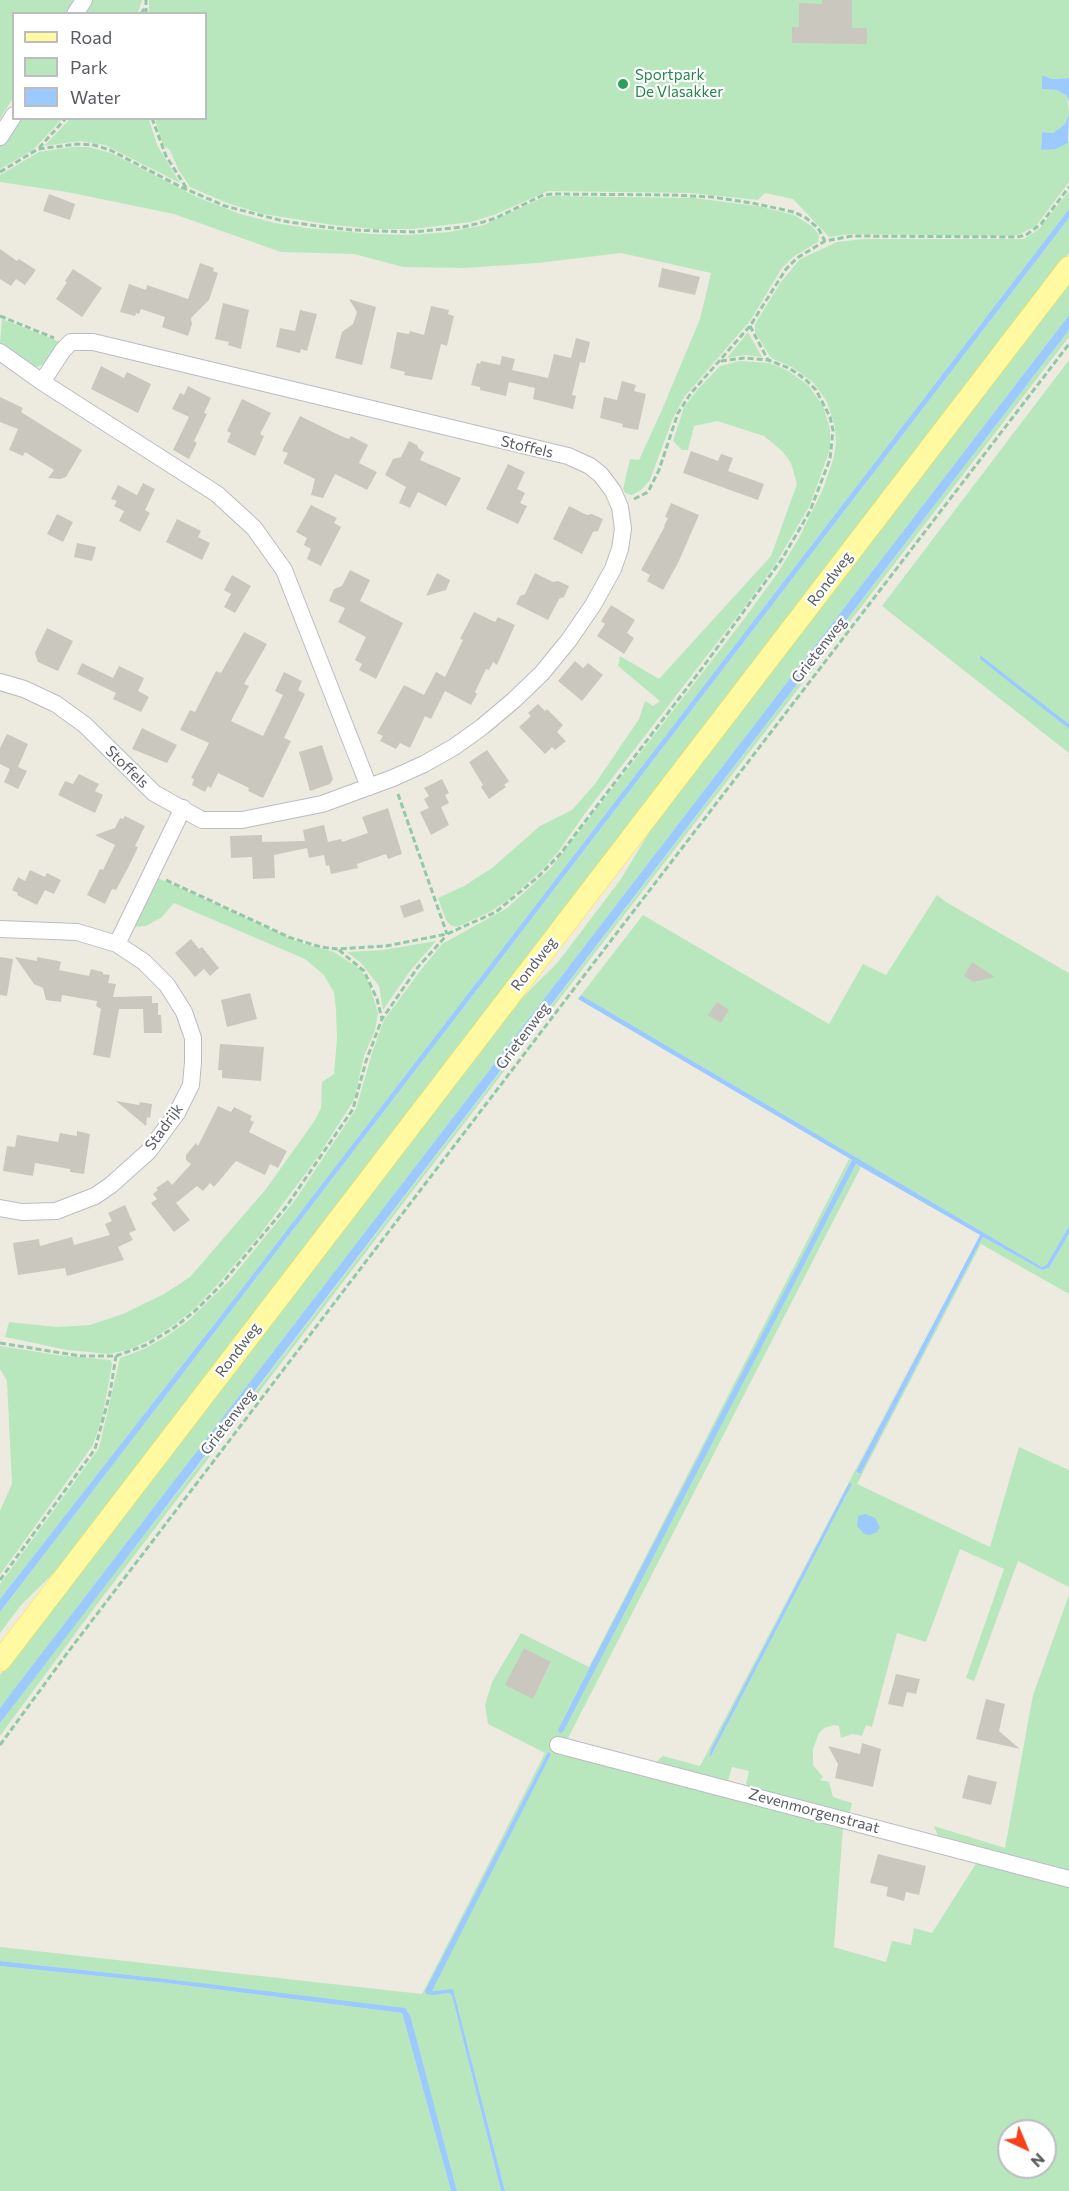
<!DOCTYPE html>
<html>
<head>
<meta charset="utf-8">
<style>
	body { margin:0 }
	#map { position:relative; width:1069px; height:2191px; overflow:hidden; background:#edebdf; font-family:Commissioner,sans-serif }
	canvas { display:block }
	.legend { position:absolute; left:12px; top:12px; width:195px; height:108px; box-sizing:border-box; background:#fff; border:2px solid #bcbdc0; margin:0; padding:8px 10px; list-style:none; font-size:18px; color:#585b61 }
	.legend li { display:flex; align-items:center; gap:12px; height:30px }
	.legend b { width:30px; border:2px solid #bcbdc0 }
	.north { position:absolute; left:997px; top:2119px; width:60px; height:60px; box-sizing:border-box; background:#fff; border:2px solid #bcbdc0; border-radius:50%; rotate:136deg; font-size:16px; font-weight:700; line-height:24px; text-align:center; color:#585b61 }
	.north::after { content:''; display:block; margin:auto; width:21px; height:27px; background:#f7411a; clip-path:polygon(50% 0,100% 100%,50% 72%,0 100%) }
</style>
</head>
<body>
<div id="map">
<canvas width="1069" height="2191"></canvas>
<ul class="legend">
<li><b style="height:8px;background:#fff9a1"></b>Road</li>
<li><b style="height:16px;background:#b8e7bd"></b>Park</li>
<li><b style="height:16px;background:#9ccaff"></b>Water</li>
</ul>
<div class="north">N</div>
</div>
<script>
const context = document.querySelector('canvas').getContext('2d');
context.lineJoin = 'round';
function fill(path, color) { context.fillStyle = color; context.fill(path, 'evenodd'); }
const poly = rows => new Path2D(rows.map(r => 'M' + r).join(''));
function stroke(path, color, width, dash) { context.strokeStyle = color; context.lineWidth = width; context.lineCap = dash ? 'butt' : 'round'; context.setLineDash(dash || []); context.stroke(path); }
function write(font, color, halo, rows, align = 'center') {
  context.font = font + ' Commissioner,sans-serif'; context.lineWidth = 4.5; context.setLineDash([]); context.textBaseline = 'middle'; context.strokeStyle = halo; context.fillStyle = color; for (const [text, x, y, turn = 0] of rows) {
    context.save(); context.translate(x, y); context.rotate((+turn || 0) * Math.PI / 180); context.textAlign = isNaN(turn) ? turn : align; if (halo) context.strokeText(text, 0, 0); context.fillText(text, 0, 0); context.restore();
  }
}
const green = poly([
	[0,0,74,0,66,13,14,14,13,98,0,119],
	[91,0,142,0,138,13,83,14],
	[149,0,1069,0,1069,78,1052,79,1042,75,1042,89,1057,90,1067,96,1069,114,1065,124,1053,133,1042,132,1041,149,1069,141,1069,182,1036,226,1018,235,1011,236,850,234,829,237,793,199,765,193,758,200,691,193,548,191,494,215,471,222,413,229,375,229,333,225,263,214,227,203,190,187,178,169,170,150,163,145,155,119,206,118,206,14,149,13],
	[17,119,62,119,33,150,0,169,0,145],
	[70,119,149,119,157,145,180,183,105,145,80,141,44,146],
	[72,147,89,147,111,153,197,197,240,214,275,223,307,228,372,234,410,235,449,232,484,225,544,197,552,196,693,198,758,206,794,215,813,227,819,235,818,242,793,257,782,268,750,321,685,396,673,418,650,480,641,490,632,495,625,493,623,489,630,459,639,460,661,412,700,319,711,273,621,253,538,263,464,268,403,267,354,254,281,252,174,214,67,192,0,182,0,175,39,152],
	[1069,191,1069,209,237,1295,0,1599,0,1584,99,1448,120,1358,144,1349,167,1336,189,1320,229,1281,295,1200,356,1109,372,1053,384,1020,420,971,442,944,507,908,550,869,741,623,777,574,799,538,823,489,833,460,836,444,835,427,827,402,814,383,792,367,771,358,755,332,755,324,781,282,800,259,837,242,864,239,1024,239,1039,229],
	[1069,218,1069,253,68,1559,21,1605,0,1633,0,1612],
	[1069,283,1069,315,0,1708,0,1675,510,1010,558,962,621,879,659,816],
	[2,319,60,342,44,364,37,367,29,365,0,343],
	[1069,330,1069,337,521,1049,95,1607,0,1736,0,1723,37,1673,202,1461],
	[748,332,762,357,744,355,727,358],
	[1069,360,1069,724,981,656,979,656,1069,729,1069,753,882,606],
	[740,361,769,363,787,370,808,385,823,406,830,429,830,449,810,505,775,565,740,613,586,812,558,852,542,870,508,900,490,912,457,927,450,925,446,920,438,898,464,886,492,868,540,826,572,810,595,784,639,719,645,701,653,706,660,701,618,666,620,656,659,679,771,556,797,484,791,463,782,451,764,436,717,421,694,426,688,450,682,450,673,441,684,407,699,388,720,366],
	[158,878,298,942,334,952,360,969,369,983,378,1013,375,1030,364,1056,354,1100,317,1158,259,1236,217,1285,195,1308,175,1324,152,1339,128,1350,108,1354,68,1350,5,1337,9,1322,57,1327,90,1325,123,1314,164,1294,190,1277,266,1189,315,1120,321,1108,322,1082,334,1074,337,1038,336,1010,334,992,323,974,305,959,174,903,162,917,146,926,131,927],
	[937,895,946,902,1069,973,1069,1226,1047,1264,1042,1267,581,995,643,915,829,1024,863,964,886,975],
	[436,941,410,971,383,1010,379,986,361,963,347,952,383,950],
	[849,1159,852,1160,558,1730,653,1555,856,1164,861,1167,566,1742,843,1828,834,1947,886,1962,892,1941,911,1945,914,1928,932,1933,977,1862,1069,1883,1069,2191,505,2191,453,1990,431,1991,496,1863,548,1752,425,1991,426,1994,449,1993,452,1996,501,2191,457,2191,408,2011,167,1979,0,1961,0,1947,422,1994,545,1753,488,1724,485,1705,492,1682,521,1633,589,1667],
	[524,1648,551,1663,533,1698],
	[1009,2131,1045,2131,1045,2167,1009,2167],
	[1069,1234,1069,1294,981,1244,857,1484,990,1547,1019,1447,1069,1470,1069,1587,1018,1561,974,1681,966,1678,1004,1569,960,1549,926,1642,897,1633,872,1727,866,1725,862,1736,852,1734,841,1738,839,1726,834,1725,824,1728,819,1733,813,1749,813,1765,823,1777,820,1780,829,1782,833,1797,852,1803,849,1816,752,1792,746,1784,749,1771,732,1767,727,1784,653,1765,663,1756,700,1766,976,1240,856,1470,857,1473,861,1473,983,1237,1042,1270,1049,1268],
	[849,1483,852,1484,711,1756,709,1757,711,1749],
	[0,1346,57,1355,111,1360,112,1365,102,1418,93,1445,0,1575,0,1511,12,1484,7,1381,0,1369],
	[1069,1595,1069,1875,939,1839,934,1826,1005,1848,1033,1695],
	[0,1966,166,1983,402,2013,451,2191,0,2191]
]);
const water = poly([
	[1042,75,1052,79,1069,78,1069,102,1067,96,1057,90,1042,89],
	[1069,114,1068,143,1056,149,1041,150,1042,132,1053,133,1065,124],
	[1069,209,1069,218,0,1612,0,1599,237,1295],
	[1069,315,1069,330,0,1723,0,1708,12,1692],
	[980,655,1069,724,1069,729,980,659],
	[581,995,1042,1267,1047,1264,1069,1226,1069,1234,1049,1268,1042,1270,983,1237,861,1473,858,1473,856,1471,980,1235,856,1164,563,1732,560,1733,558,1730,594,1659,852,1160,578,999],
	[849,1483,852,1484,711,1756,709,1757,711,1749],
	[865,1514,875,1518,880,1527,877,1532,870,1535,864,1534,857,1526,858,1516],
	[548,1752,551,1754,550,1756,432,1991,453,1989,505,2191,501,2191,452,1996,449,1993,432,1995,426,1994,425,1991],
	[0,1961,167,1979,405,2008,410,2015,457,2191,451,2191,402,2013,166,1983,0,1966]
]);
const building = poly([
	[822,0,852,0,852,28,867,28,867,44,792,43,792,27,799,27,799,3,822,4],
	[49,194,75,204,70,220,43,211],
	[0,249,17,261,19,259,36,270,25,285,16,279,11,286,0,279],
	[200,263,214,268,213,271,218,273,209,300,191,318,192,324,188,336,162,327,165,317,141,309,139,314,136,313,135,316,120,312,129,284,146,290,147,285,188,299],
	[662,268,700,277,695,295,658,287],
	[73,269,102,288,82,317,56,299,67,282,65,281],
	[349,299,376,307,362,365,335,358,342,332,353,324,357,312],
	[223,303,249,310,241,349,228,345,229,342,215,339],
	[431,306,449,310,448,314,454,316,447,346,441,344,432,380,404,375,405,372,390,368,397,332,409,334,410,331,424,335],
	[300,310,317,314,307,351,301,349,300,353,276,347,280,328,295,331],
	[576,338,590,342,585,363,580,362,572,395,576,396,573,409,533,399,535,388,509,382,506,396,480,390,480,387,471,385,477,363,480,364,481,361,500,365,502,356,515,359,512,370,548,378,554,354,571,358],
	[101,366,124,378,127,372,151,384,138,413,91,389],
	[622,381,636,385,634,391,646,394,638,430,622,427,623,424,600,418,604,397,617,400],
	[188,386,211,398,204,413,207,414,194,441,197,443,189,459,173,450,189,417,172,409,180,393,184,395],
	[0,397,23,408,21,412,82,450,66,477,60,479,48,478,54,470,25,452,23,456,9,450,18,429,0,422],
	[242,399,271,413,260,434,264,436,255,456,227,442,231,433,227,431],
	[300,416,341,436,349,439,351,436,368,445,359,463,377,472,367,490,335,474,323,498,311,495,315,479,283,463,288,453,282,451],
	[409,441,417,445,419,449,424,452,420,460,461,478,446,506,418,492,410,508,399,503,406,487,385,475,393,459,401,457],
	[691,451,718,461,721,454,733,458,728,471,764,484,758,500,683,473],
	[508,464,525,472,517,489,525,493,520,503,527,506,518,524,486,509],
	[143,483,155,489,145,510,150,513,140,532,119,521,124,511,114,506,117,501,111,499,118,485,137,495],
	[671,503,699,515,678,563,663,590,647,581,650,575,641,570,665,526,664,526,668,518,665,517],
	[311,505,337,518,334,523,341,527,321,566,307,559,311,549,304,545,307,538,296,532],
	[569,506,587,515,592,514,603,519,598,531,593,532,582,554,553,539],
	[57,514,73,522,63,542,47,534],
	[177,519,201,531,198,537,210,543,202,560,166,542],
	[77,543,96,547,92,561,74,557],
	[350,570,370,580,360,601,403,623,376,679,359,670,362,664,355,660,366,637,338,622,345,608,329,601,334,589,342,586],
	[437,573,450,580,446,590,426,596],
	[535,573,553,582,558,581,569,586,564,597,559,599,548,620,516,604,520,596,525,594],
	[232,575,251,586,235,613,224,607,231,594,224,590],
	[611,605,635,620,627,633,634,638,624,654,597,636,605,624,601,621],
	[474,612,495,622,498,617,515,625,497,665,493,662,489,670,486,669,475,692,477,694,471,705,445,691,431,719,425,716,410,748,400,743,396,749,380,741,383,736,377,733,404,685,424,695,436,672,445,677,463,640,460,639],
	[47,628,73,641,58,671,38,662,35,653],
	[244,632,267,644,244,684,249,686,231,721,263,736,283,695,275,691,284,672,302,681,298,690,305,694,284,738,291,741,263,798,248,791,249,788,218,773,211,788,208,786,205,792,192,785,194,779,191,778,209,743,180,730,190,710,195,712,216,671,221,673],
	[575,661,583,668,588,663,603,675,582,701,558,681],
	[82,663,113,678,119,666,144,678,138,691,149,697,141,712,113,699,116,693,77,674],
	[538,704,545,711,547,709,563,725,557,732,566,741,555,750,552,747,545,754,519,727,531,716,528,713],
	[142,728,177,745,167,763,132,749],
	[7,734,28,744,18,767,27,771,18,789,4,782,10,769,0,764,0,748],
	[322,745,333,779,330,784,310,791,299,752],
	[487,750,509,781,504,785,506,787,489,799,481,787,483,785,469,762],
	[79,774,99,784,95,791,103,795,95,813,58,795,65,781,73,784],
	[442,779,449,793,445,795,449,803,441,807,449,825,431,835,420,812,429,808,424,799,429,796,424,788],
	[388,808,402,854,388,859,386,854,357,864,358,868,331,874,329,865,326,866,324,855,309,858,307,848,274,855,275,878,253,879,252,857,231,858,230,836,262,835,262,842,305,841,303,830,324,825,328,842,341,839,342,842,368,833,362,817],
	[125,816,145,826,135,846,138,847,129,866,116,890,112,889,105,904,87,895,100,869,103,870,115,845,95,835,115,828,120,818,123,819],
	[30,870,45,877,47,873,61,880,54,894,45,890,37,905,17,895,18,893,12,890,18,877,25,881],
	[420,899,424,911,404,918,400,906],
	[191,939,199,949,202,947,219,968,210,976,204,969,195,977,175,953],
	[0,957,13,959,7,996,0,995],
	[15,957,37,961,37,957,58,961,61,962,59,970,89,976,91,969,103,972,103,974,110,975,108,983,116,984,113,997,152,996,152,1003,158,1003,158,1015,161,1015,162,1033,144,1033,143,1009,119,1009,110,1058,93,1055,101,1009,96,1006,97,1001,62,995,61,1002,46,1000,43,988,34,984],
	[972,962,995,977,974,982,964,976],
	[250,993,257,1019,227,1027,221,1000],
	[717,1002,729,1010,721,1023,708,1015],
	[220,1044,264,1047,261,1081,222,1078,222,1070,218,1070],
	[116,1101,139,1105,140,1102,152,1104,150,1118,147,1117,146,1126],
	[218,1106,231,1112,234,1107,252,1116,250,1120,254,1122,249,1132,287,1151,278,1168,270,1164,265,1175,236,1161,214,1187,210,1183,203,1191,197,1186,176,1203,190,1220,174,1232,151,1203,157,1199,153,1194,158,1190,156,1188,168,1180,172,1185,191,1164,186,1160,186,1155,196,1143,198,1146],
	[77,1131,90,1134,84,1174,70,1172,70,1169,35,1163,33,1176,3,1171,7,1146,15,1147,17,1135,58,1142,60,1133,77,1136],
	[125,1205,136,1230,129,1233,133,1240,118,1247,124,1260,67,1276,65,1268,18,1275,13,1243,39,1239,40,1246,72,1237,74,1245,110,1235,105,1224,112,1221,108,1213],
	[524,1648,551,1662,533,1699,505,1685],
	[896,1674,920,1679,916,1694,907,1692,903,1707,888,1704],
	[986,1699,1005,1704,999,1731,1020,1749,976,1739],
	[862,1743,881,1749,873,1787,835,1778,838,1764,828,1746,860,1754],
	[968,1775,997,1782,991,1805,962,1798],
	[878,1854,926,1866,919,1895,906,1892,904,1901,886,1896,888,1887,870,1883]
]);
const path = poly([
	[141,14,145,7],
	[146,14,146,0],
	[152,118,166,156,187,189],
	[39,148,66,118],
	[0,172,38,149,78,144,94,145,110,150,181,187,225,206,283,221,317,226,352,230,413,232,463,227,480,223,496,218,543,195,553,194,672,195,712,197,752,203,794,212,806,218,818,228,825,241],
	[0,316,54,338],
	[750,326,768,360],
	[634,499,648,492,659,470,678,413,691,393,750,326,786,269,797,258,825,241,852,236,1017,237,1026,235,1041,224,1069,187],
	[398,794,447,934],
	[166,880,291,938,321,947,337,949,386,946,447,934,496,912,539,876,561,853,703,667,782,559,810,511,830,459,833,430,830,417,816,390,805,379,789,368,768,360,744,358,720,361],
	[339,950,364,971,377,999,382,1019],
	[0,1343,80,1356,116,1356,146,1345,175,1327,196,1310,219,1287,286,1207,353,1109,366,1061,382,1019,418,967,446,936],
	[0,1580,95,1449,110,1393,116,1356],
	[0,1745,68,1652,583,977,1069,344]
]);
const minor = poly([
	[75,14,84,0],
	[0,137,14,115],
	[0,352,42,382,217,494,254,528,284,570,369,787],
	[0,682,24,689,56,704,85,725,154,793,202,820,242,820,322,804,393,778,424,764,454,747,482,727,514,700,542,673,569,640,593,605,613,569,620,549,623,529,620,507,613,491,601,475,590,466,568,456,93,342,71,342,63,350,42,382],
	[0,929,77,932,117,944,144,962,167,985,184,1012,193,1038,193,1062,191,1085,177,1113,149,1151,111,1185,95,1196,56,1211,22,1212,0,1208],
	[117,944,183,808],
	[558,1745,1069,1879]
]);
const major = poly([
	[0,1661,1069,267]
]);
const markers = [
	[623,84,6,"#2e9e5b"]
];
const leisureNames = [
	["Sportpark",635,75],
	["De Vlasakker",635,92]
];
const streetNames = [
	["Stoffels",527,447,13],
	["Rondweg",830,579,-53],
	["Grietenweg",819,650,-52],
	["Stoffels",127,767,44],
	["Rondweg",534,964,-52],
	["Grietenweg",523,1036,-53],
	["Stadrijk",164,1127,-54],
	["Rondweg",238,1350,-53],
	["Grietenweg",228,1422,-52],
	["Zevenmorgenstraat",814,1811,15]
];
fill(green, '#b8e7bd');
fill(water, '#9ccaff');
fill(building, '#cac8be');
stroke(minor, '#babcc2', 18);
stroke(major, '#fddc48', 22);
stroke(path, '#91c8a6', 3, [6, 3]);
stroke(minor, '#fff', 16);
stroke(major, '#fff9a1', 21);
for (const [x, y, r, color] of markers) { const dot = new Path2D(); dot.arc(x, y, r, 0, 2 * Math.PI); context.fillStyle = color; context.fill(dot); stroke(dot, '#fff', 2); }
write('15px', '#27864d', '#fff', leisureNames, 'left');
write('15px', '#585b61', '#fff', streetNames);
</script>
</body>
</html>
